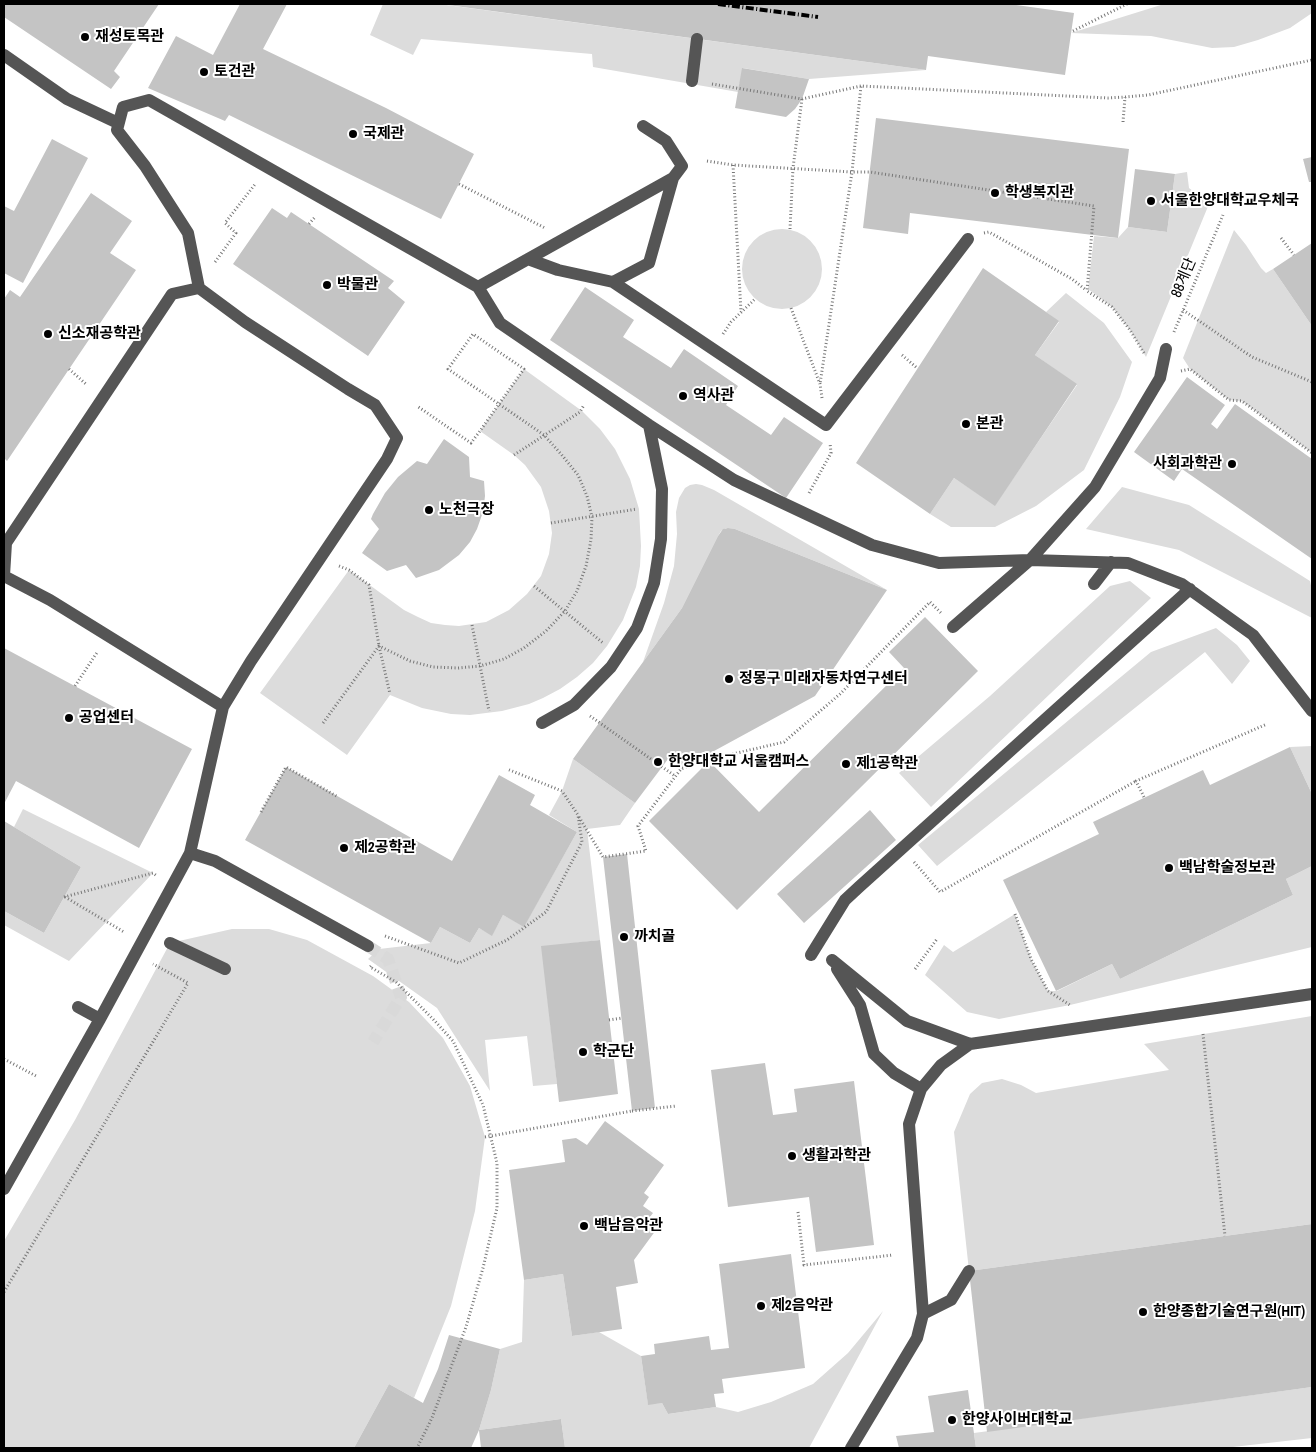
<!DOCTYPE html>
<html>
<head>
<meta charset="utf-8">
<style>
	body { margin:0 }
	#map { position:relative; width:1316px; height:1452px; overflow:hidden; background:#fff; font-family:"Archivo Narrow",sans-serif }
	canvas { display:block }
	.frame { position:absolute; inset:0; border:5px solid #000; pointer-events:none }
</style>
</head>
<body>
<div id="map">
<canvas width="1316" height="1452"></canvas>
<div class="frame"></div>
</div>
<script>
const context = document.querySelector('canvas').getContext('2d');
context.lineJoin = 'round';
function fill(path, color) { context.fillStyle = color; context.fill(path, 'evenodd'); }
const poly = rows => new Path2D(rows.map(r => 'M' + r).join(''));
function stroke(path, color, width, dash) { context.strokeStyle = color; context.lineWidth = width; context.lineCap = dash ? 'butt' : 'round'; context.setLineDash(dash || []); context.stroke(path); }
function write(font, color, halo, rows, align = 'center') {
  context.font = font + ' "Archivo Narrow","Noto Sans KR",sans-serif'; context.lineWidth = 4; context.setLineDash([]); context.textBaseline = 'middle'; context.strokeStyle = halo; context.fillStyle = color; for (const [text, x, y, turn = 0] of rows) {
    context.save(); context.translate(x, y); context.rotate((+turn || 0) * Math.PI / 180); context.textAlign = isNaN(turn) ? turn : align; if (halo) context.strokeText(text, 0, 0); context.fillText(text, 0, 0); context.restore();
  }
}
const green = poly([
	[383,4,439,4,926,70,809,79,743,68,738,92,593,67,592,54,421,39,413,55,370,35],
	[1164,4,1312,4,1312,13,1290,28,1258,40,1234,47,1212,48,1151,36,1071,33],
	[1187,172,1189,188,1209,204,1146,357,1130,330,1112,307,1088,289,1094,236,1118,238,1128,227,1167,232,1175,174],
	'742 269a40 40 0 1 1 80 0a40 40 0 1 1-80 0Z',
	[1234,230,1246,245,1261,268,1266,273,1273,269,1312,326,1312,453,1242,401,1229,400,1190,369,1183,358],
	[1066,293,1104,323,1132,362,1120,397,1084,470,1036,506,995,527,951,527,930,514,954,478,995,505,1077,385,1035,355,1059,322,1046,312],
	[524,369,582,411,600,429,615,449,630,479,639,509,641,546,640,566,636,587,623,620,607,646,593,663,577,677,560,689,543,698,529,704,502,711,470,715,451,714,422,708,390,695,347,755,260,693,349,570,404,610,418,617,431,623,445,625,459,626,486,622,509,610,527,594,541,576,549,554,552,533,549,511,541,487,525,465,514,455,480,431],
	[696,484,702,485,714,490,887,590,735,529,726,528,721,531,718,536,682,608,643,662,664,603,674,566,677,534,676,512,679,498,685,488,690,485],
	[1122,487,1189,505,1310,581,1312,590,1312,618,1179,550,1086,529],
	[1130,581,1151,598,931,807,899,773,990,696,1110,586],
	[1216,628,1237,645,1250,661,1232,684,1205,652,937,866,918,845,1151,652],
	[1312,746,1312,794,1290,747],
	[573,759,635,803,620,825,587,829,600,940,542,947,557,1084,533,1086,527,1036,485,1040,490,1091,437,1008,368,959,379,949,431,943,440,927,470,943,479,928,492,935,503,915,524,926,577,832,549,815,562,791],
	[23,809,153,873,69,961,4,925,4,911,44,933,81,867,14,827],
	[1312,866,1312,947,1070,1005,999,1019,967,1012,925,975,944,945,953,952,1015,914,1031,959,1048,991,1057,991,1112,964,1120,979,1293,895,1286,879],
	[232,929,269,929,307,940,373,976,409,1002,443,1038,470,1086,485,1137,475,1211,451,1306,414,1398,389,1384,354,1448,4,1448,4,1241,75,1120,170,943],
	[1312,1016,1312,1224,969,1271,954,1132,970,1094,982,1083,1002,1079,1021,1085,1036,1093,1169,1070,1144,1044],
	[563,1274,572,1336,599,1332,641,1356,648,1404,662,1403,668,1414,716,1407,738,1412,771,1402,813,1384,848,1353,883,1311,809,1448,565,1448,561,1419,479,1430,491,1390,500,1349,522,1342,524,1280],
	[1312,1387,1312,1438,1224,1448,976,1448,974,1433]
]);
const building = poly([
	[4,4,159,4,114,71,120,77,111,89,4,17],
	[240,4,287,4,263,49,386,108,474,154,441,219,229,115,225,121,148,88,176,36,213,55],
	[448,4,1009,4,1074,13,1065,75,928,56,926,70,448,5],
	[742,68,809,79,802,99,795,109,786,117,735,108],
	[876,118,1129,149,1118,238,910,213,908,234,863,228],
	[52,139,88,158,23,283,4,273,4,206,14,211],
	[1312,157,1312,182,1309,182,1303,159],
	[1135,169,1175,174,1167,232,1128,227],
	[91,193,132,221,110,253,136,270,7,461,4,458,4,299,10,290,20,297],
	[272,208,287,218,291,212,394,281,388,288,405,302,368,356,233,264],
	[1312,243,1312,326,1273,269],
	[983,268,1059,321,1035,355,1077,384,995,506,954,478,930,514,856,463],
	[585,287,634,320,623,337,671,368,684,349,738,386,726,405,771,435,784,417,823,443,786,498,550,340],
	[1187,377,1225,405,1211,424,1217,429,1235,404,1312,459,1312,559,1182,469,1174,481,1134,452],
	[444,439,469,457,470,477,484,481,485,496,483,512,477,529,470,542,459,555,439,570,416,578,406,565,387,571,362,553,379,529,371,519,373,514,385,493,398,477,417,461,427,464],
	[728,528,735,529,887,590,815,696,681,769,668,759,635,803,573,759,682,608,718,536,723,529],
	[925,617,978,671,737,910,649,821,709,761,759,812,904,668,889,652],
	[4,648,192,749,139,848,16,781,4,804],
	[1290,747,1312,794,1312,866,1286,879,1293,895,1120,979,1112,964,1056,991,1003,880,1099,834,1093,822,1203,770,1210,785],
	[286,767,452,861,499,775,535,795,530,805,577,832,524,927,503,915,492,936,479,928,470,943,440,927,431,943,245,840],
	[870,810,896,840,804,923,777,894],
	[4,821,81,867,44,933,4,911],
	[627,854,655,1108,632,1111,603,857],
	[600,940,618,1094,559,1102,541,946],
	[765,1063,773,1115,797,1112,794,1089,854,1081,874,1245,816,1252,809,1197,728,1207,711,1070],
	[605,1121,664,1165,644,1193,649,1197,643,1206,653,1213,646,1222,656,1230,634,1260,638,1283,616,1287,622,1329,572,1336,563,1274,524,1280,509,1170,565,1162,562,1140,576,1138,587,1145],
	[1312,1224,1312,1387,987,1432,969,1271],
	[791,1254,805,1368,722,1379,724,1393,714,1394,716,1407,668,1414,662,1403,648,1405,641,1356,655,1354,654,1344,709,1336,711,1350,729,1348,719,1264],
	[449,1335,500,1349,491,1390,479,1430,561,1419,565,1448,481,1448,479,1430,471,1448,354,1448,389,1384,423,1403,438,1369],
	[968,1390,976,1448,899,1448,896,1436,934,1432,928,1396]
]);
const minorTunnel = poly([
	[368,946,388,959,401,997,373,1042]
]);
const path = poly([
	[1073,31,1127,4],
	[712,84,802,99,861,86],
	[1123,122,1125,97],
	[707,161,733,165,852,172,820,384],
	[733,165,741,312],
	[459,184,545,228],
	[309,224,315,217],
	[790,229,793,168,802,99],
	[984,233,989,232,1072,279,1086,290],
	[1281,238,1294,255],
	[215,262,236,233,225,223,256,183],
	[791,308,820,384,822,398],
	[1183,310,1252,357,1312,382],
	[1174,332,1223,215],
	[723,334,731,322,755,299],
	[1144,353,1130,330,1112,307,1087,291,1094,206,870,172,852,172,861,86,1108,98,1125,97,1148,95,1312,60],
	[902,355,917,368],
	[69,369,87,385],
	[1181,371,1190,369,1229,400,1242,401,1312,453],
	[514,455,580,412,584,405],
	[809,493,831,453,830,443],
	[551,523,637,509],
	[339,566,349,570,369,585,379,646,390,694],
	[534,586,603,643],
	[472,625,489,711],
	[75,686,98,651],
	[590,716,675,776],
	[323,723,379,646,410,661,433,667,458,668,480,666,504,659,524,648,546,631,565,611,577,591,586,566,591,540,592,517,587,496,578,475,561,454,544,435,499,404,448,369,473,334,524,369,499,404,480,431,471,443,417,406],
	[1144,797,1136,781,1267,724],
	[261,812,286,767,338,797],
	[579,817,603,857,646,851,638,826,681,769,707,760,784,742,840,694,930,602,941,613],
	[914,862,940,892,1136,781],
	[64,897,153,873,157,876],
	[65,897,124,932],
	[1015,914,1031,959,1048,991,1070,1005],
	[385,936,459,963,507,940,546,912,582,842,578,815,562,791,507,769],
	[371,966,370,967,396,982,433,1019,453,1041,483,1105,497,1163,497,1208,483,1268,466,1327,432,1418,417,1448],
	[915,969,937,939],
	[609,1020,622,1018],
	[1203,1034,1225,1236],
	[4,1059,38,1077],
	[632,1111,676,1106],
	[798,1212,804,1265,893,1255],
	[4,1292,188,983,153,964]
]);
const minor = poly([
	[4,55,67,99,118,123],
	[692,81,697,39],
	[528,259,558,270,613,282,826,425,968,239],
	[613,282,649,263,673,178],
	[478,287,673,178,682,166,666,141,643,126],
	[199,288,188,233,145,166,117,130,123,107,149,100,478,287,500,323,649,425,734,480,872,545,939,563,1030,560,1128,563,1182,584,1253,635,1312,711],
	[1094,584,1111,562],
	[953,627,1030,560,1095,487,1160,378,1166,349],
	[542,723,574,705,611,667,637,628,654,583,661,539,662,489,649,425],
	[190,853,215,861,368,946],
	[170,943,225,969],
	[811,955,845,900,859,887,1190,589],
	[832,960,907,1021,970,1044],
	[837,969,860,1005,874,1054,894,1073,921,1089],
	[78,1007,100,1019],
	[4,1189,100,1019,190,853,223,707,251,661,387,459,397,438,375,405,348,389,245,322,199,288,172,294,6,543,4,576,50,600,223,707],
	[923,1314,951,1300,969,1271],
	[851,1448,917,1338,923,1314,909,1124,921,1089,941,1065,970,1044,1312,994]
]);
const rail = poly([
	[718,4,818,17]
]);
const pathBridge = poly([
	[485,1137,632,1111]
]);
const markers = [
	[85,37,5,"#000"],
	[204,72,5,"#000"],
	[353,134,5,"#000"],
	[995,193,5,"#000"],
	[1151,201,5,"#000"],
	[327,285,5,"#000"],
	[48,334,5,"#000"],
	[683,396,5,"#000"],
	[966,424,5,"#000"],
	[1232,464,5,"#000"],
	[429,510,5,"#000"],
	[729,679,5,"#000"],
	[69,718,5,"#000"],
	[658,762,5,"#000"],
	[846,764,5,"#000"],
	[344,848,5,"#000"],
	[1169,868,5,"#000"],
	[624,937,5,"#000"],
	[583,1052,5,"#000"],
	[792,1156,5,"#000"],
	[584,1226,5,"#000"],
	[761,1306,5,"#000"],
	[1143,1312,5,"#000"],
	[952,1420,5,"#000"]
];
const poiNames = [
	["재성토목관",95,37],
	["토건관",214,72],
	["국제관",363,134],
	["학생복지관",1005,193],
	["서울한양대학교우체국",1161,201],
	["박물관",337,285],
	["신소재공학관",58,334],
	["역사관",693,396],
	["본관",976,424],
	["사회과학관",1222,464,"right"],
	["노천극장",439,510],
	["정몽구 미래자동차연구센터",739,679],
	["공업센터",79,718],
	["한양대학교 서울캠퍼스",668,762],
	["제1공학관",856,764],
	["제2공학관",354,848],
	["백남학술정보관",1179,868],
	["까치골",634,937],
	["학군단",593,1052],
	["생활과학관",802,1156],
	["백남음악관",594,1226],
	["제2음악관",771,1306],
	["한양종합기술연구원(HIT)",1153,1312],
	["한양사이버대학교",962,1420]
];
const streetNames = [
	["88계단",1184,278,-67]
];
fill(green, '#dcdcdc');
fill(building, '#c4c4c4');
stroke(minorTunnel, '#d9d9d9', 12, [12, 6]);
stroke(path, '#777', 3, [1, 2.5]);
stroke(minor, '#555', 12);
stroke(rail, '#000', 4, [8, 2.5, 1, 2.5]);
stroke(pathBridge, '#777', 3, [1, 2.5]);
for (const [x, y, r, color] of markers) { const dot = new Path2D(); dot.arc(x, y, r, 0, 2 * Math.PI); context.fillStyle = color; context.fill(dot); stroke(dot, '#fff', 2); }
write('bold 15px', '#000', '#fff', poiNames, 'left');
write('15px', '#000', '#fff', streetNames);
</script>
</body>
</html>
